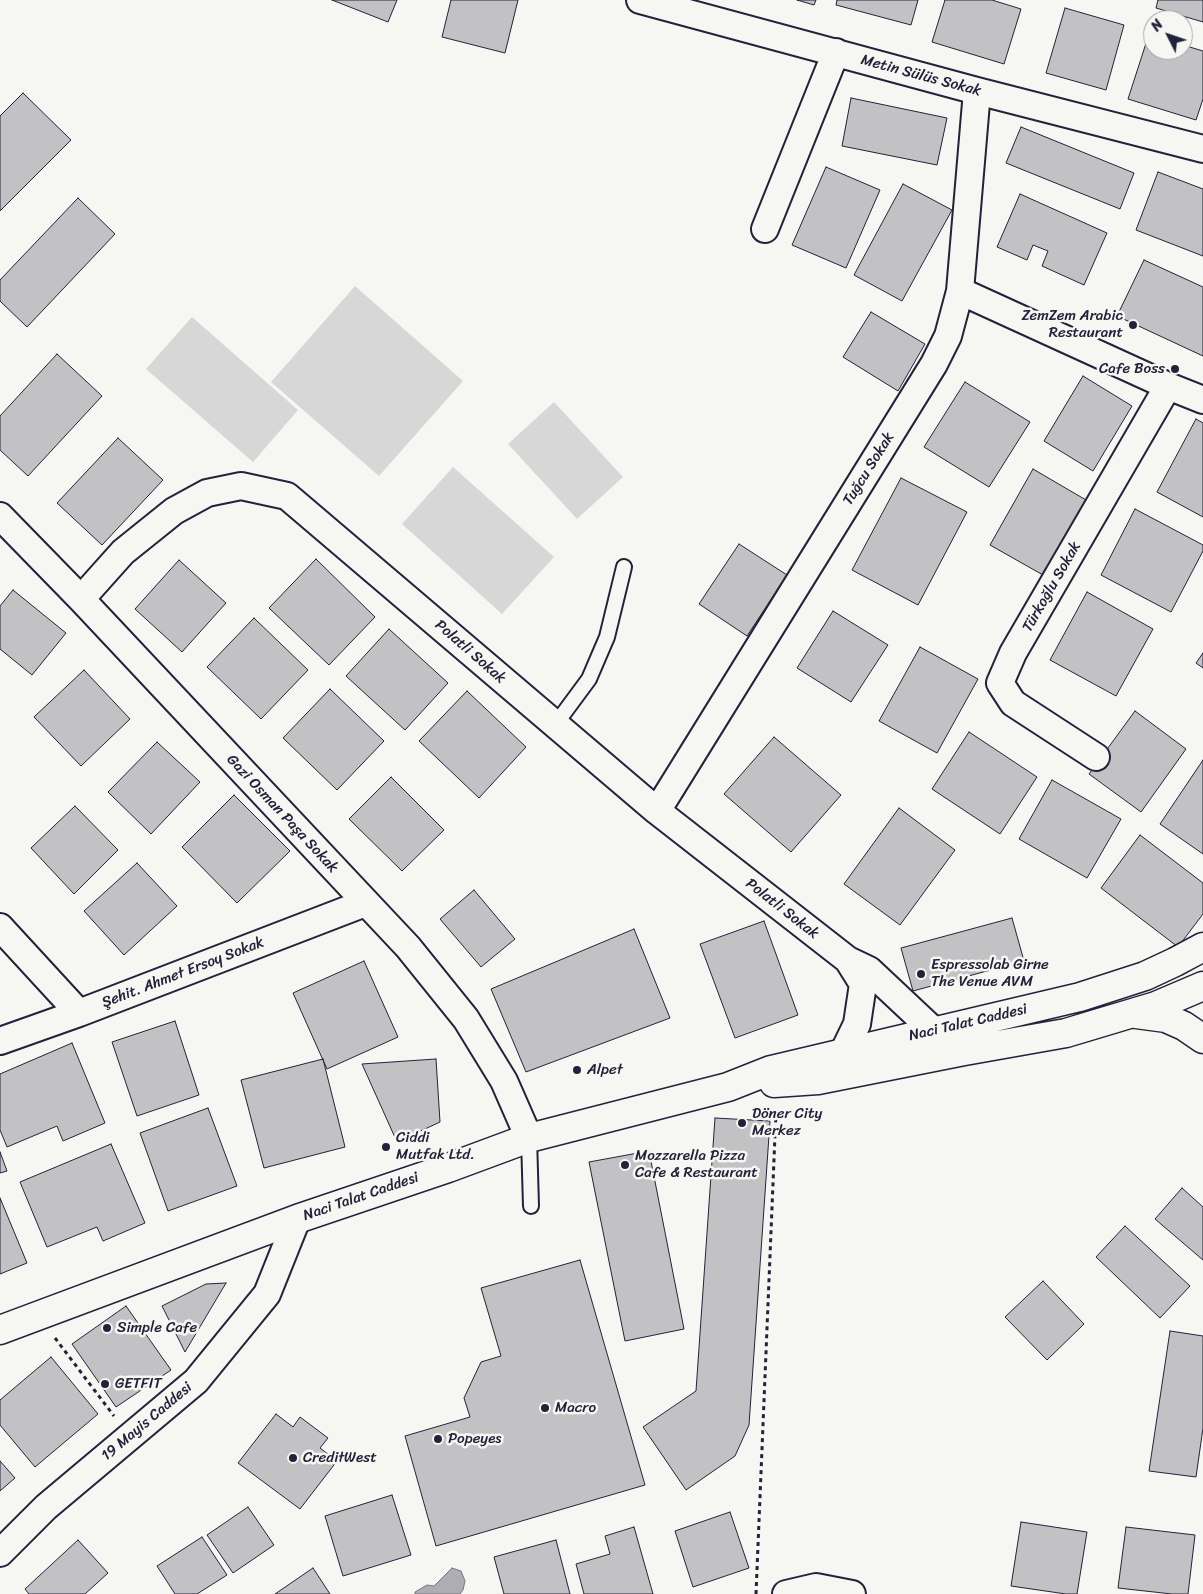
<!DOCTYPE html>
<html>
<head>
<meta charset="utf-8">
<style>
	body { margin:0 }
	#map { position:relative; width:1203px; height:1594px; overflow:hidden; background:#f6f6f2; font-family:Sriracha,sans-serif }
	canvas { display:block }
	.north { position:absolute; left:1143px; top:10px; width:50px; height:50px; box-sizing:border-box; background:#f6f6f2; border:1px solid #a1a1a9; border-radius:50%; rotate:311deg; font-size:14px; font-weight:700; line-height:20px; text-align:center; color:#22223b }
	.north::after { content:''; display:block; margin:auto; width:18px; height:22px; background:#22223b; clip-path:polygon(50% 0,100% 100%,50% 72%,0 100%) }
</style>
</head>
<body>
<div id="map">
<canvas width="1203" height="1594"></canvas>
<div class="north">N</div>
</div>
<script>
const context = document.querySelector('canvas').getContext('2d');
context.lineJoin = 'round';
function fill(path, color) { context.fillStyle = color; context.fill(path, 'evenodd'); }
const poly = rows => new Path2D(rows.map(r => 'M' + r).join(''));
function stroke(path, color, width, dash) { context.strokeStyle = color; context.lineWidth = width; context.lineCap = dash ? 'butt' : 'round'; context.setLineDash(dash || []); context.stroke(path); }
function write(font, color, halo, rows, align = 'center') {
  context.font = font + ' Sriracha,sans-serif'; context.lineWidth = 5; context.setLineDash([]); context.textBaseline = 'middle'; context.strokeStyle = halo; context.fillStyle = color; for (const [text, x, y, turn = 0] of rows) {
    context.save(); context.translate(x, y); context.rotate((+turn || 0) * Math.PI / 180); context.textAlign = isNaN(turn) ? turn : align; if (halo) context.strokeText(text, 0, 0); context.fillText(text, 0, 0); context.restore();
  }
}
const green = poly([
	[355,286,463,381,379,476,271,382],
	[192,317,298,410,253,462,146,369],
	[554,402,623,477,577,519,508,444],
	[453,467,554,557,502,614,402,524]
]);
const water = poly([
	[452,1568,461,1571,465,1581,463,1590,460,1594,415,1594,415,1592,427,1585,434,1586,452,1568]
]);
const building = poly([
	[332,0,397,0,388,22,332,0],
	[451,0,518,0,505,53,442,37,451,0],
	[797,0,816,0,814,5,797,0],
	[837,0,918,0,911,25,836,5,837,0],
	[945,0,992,0,1021,9,1004,64,932,42,945,0],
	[1158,0,1203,0,1203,22,1156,8,1158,0],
	[1065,8,1124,25,1106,90,1046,73,1065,8],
	[1149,34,1153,35,1153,50,1183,50,1183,45,1203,51,1203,99,1196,120,1128,99,1149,34],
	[23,93,71,140,0,211,0,116,23,93],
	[851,98,947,118,937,165,842,146,851,98],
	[1021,127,1134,173,1120,209,1006,163,1021,127],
	[826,167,880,190,846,268,792,245,826,167],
	[1158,172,1203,189,1203,256,1136,230,1158,172],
	[903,184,952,210,902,301,854,275,903,184],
	[1020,194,1107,233,1084,285,1042,266,1048,251,1033,245,1027,260,997,247,1020,194],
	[78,198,115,234,27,327,0,301,0,280,78,198],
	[1144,260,1203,287,1203,356,1117,316,1144,260],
	[871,312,925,344,898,391,843,357,871,312],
	[57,354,102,396,28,476,0,450,0,416,57,354],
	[1083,376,1132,406,1093,471,1044,441,1083,376],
	[965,382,1030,422,989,487,924,447,965,382],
	[1196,419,1203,423,1203,517,1157,492,1196,419],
	[118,438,163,480,102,545,57,503,118,438],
	[1033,469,1086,500,1043,575,990,545,1033,469],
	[901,478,967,512,918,605,852,570,901,478],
	[1135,509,1203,545,1203,551,1171,612,1101,575,1135,509],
	[739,544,787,575,747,636,699,604,739,544],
	[316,559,375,617,329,665,269,608,316,559],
	[179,560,226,603,182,652,135,609,179,560],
	[13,590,66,633,32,675,0,649,0,606,13,590],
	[1087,592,1153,629,1116,696,1050,660,1087,592],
	[833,611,888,645,851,702,797,668,833,611],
	[254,618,308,670,261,719,207,667,254,618],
	[389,629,448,683,405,730,346,676,389,629],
	[920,647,978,679,937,753,879,721,920,647],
	[1203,653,1203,668,1196,663,1203,653],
	[84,670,130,719,81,766,34,717,84,670],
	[330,689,384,741,337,790,283,738,330,689],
	[467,691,526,747,479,798,419,741,467,691],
	[1135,711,1186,749,1141,812,1089,774,1135,711],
	[969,732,1037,777,1000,834,932,789,969,732],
	[774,737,841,795,791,852,724,794,774,737],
	[157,742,200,782,151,834,108,792,157,742],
	[1203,760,1203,854,1160,824,1203,760],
	[391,777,444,830,402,871,349,819,391,777],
	[1052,780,1121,819,1087,878,1019,839,1052,780],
	[234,795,290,851,237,903,182,847,234,795],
	[75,806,118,850,74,894,31,848,75,806],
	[899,808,955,850,900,925,844,884,899,808],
	[1140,835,1203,883,1203,914,1178,947,1101,888,1140,835],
	[137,863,177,906,124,955,84,911,137,863],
	[474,890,515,939,481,967,440,919,474,890],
	[1012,918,1024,961,913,991,901,948,1012,918],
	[764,921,798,1015,735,1038,700,944,764,921],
	[634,929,670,1018,526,1072,491,989,634,929],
	[364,961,398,1037,327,1069,293,993,364,961],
	[175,1021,199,1095,137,1116,112,1042,175,1021],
	[72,1043,105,1123,63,1141,57,1126,7,1147,0,1130,0,1074,72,1043],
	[323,1059,345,1147,264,1168,241,1080,323,1059],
	[436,1059,440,1122,397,1142,362,1064,436,1059],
	[208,1108,237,1186,168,1211,140,1133,208,1108],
	[715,1118,770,1121,749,1425,735,1456,686,1490,643,1427,696,1391,715,1118],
	[111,1144,145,1223,103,1241,97,1227,47,1247,20,1182,111,1144],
	[649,1151,684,1329,625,1341,589,1162,649,1151],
	[0,1152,7,1171,0,1173,0,1152],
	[1182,1188,1203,1207,1203,1260,1155,1219,1182,1188],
	[0,1198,27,1263,0,1274,0,1198],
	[1125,1226,1190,1286,1160,1318,1096,1257,1125,1226],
	[580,1260,645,1485,436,1546,405,1436,470,1417,464,1398,481,1362,501,1356,481,1288,580,1260],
	[1043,1281,1084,1324,1047,1360,1005,1317,1043,1281],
	[226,1283,185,1352,162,1306,206,1284,226,1283],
	[126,1306,171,1370,116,1407,72,1344,126,1306],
	[1170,1331,1203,1336,1203,1428,1196,1477,1149,1471,1170,1331],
	[51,1357,98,1414,35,1467,0,1425,0,1400,51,1357],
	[276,1414,293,1427,300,1417,328,1438,320,1448,337,1461,300,1509,238,1463,276,1414],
	[0,1461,15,1478,0,1491,0,1461],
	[392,1495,411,1555,343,1576,325,1516,392,1495],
	[248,1507,274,1545,233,1573,207,1535,248,1507],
	[730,1512,749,1568,693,1587,675,1531,730,1512],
	[1021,1522,1087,1532,1077,1594,1066,1594,1011,1586,1021,1522],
	[634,1527,653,1594,584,1594,576,1564,610,1554,605,1536,634,1527],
	[1126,1527,1195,1535,1188,1594,1172,1594,1118,1588,1126,1527],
	[202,1537,227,1575,197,1594,175,1594,157,1566,202,1537],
	[78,1540,108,1573,85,1594,29,1594,25,1589,78,1540],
	[556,1540,570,1594,504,1594,494,1557,556,1540],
	[313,1568,330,1594,275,1594,313,1568]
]);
const path = poly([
	[55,1338,114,1416],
	[756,1594,776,1111]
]);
const lane = poly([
	[555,725,589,679,607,637,624,567],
	[529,1138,531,1206]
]);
const street = poly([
	[640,0,977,91,1203,149],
	[765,229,836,52],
	[960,291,1168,386,1203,400],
	[0,516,81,599,408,947,466,1019,504,1081,529,1138],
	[81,599,123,552,174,511,207,493,241,486,287,496,657,811,848,960,869,970,934,1031],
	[1096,757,1013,703,1000,683,1013,653,1168,386],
	[657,811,934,364,948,336,960,291,977,91],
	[0,927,79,1013],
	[0,1041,79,1013,365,903],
	[843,1053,857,1024,863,984,848,960],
	[0,1553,46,1507,196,1381,267,1294,297,1219],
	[786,1594,816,1587,852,1594]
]);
const primary = poly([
	[1136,1014,1166,1018,1184,1026,1203,1039],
	[774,1083,818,1080,964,1051,1066,1033,1156,1006,1203,986],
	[0,1330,297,1219,448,1168,529,1138,728,1087,771,1070,1080,997,1145,976,1175,962,1203,947]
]);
const markers = [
	[1133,325,5,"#22223b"],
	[1175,369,5,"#22223b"],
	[921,974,5,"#22223b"],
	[577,1070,5,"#22223b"],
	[742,1123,5,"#22223b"],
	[386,1147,5,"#22223b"],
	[625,1165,5,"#22223b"],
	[107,1328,5,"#22223b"],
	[105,1384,5,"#22223b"],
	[545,1408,5,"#22223b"],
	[438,1439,5,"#22223b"],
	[293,1458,5,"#22223b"]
];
const streetNames = [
	["Metin Sülüs Sokak",921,76,15],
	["Tuğcu Sokak",869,469,-58],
	["Türkoğlu Sokak",1052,587,-60],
	["Polatli Sokak",470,652,41],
	["Gazi Osman Paşa Sokak",282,814,47],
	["Polatli Sokak",782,909,38],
	["Şehit. Ahmet Ersoy Sokak",183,973,-21],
	["Naci Talat Caddesi",968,1023,-13],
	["Naci Talat Caddesi",361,1197,-19],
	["19 Mayis Caddesi",147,1422,-40]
];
const poiNames = [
	["ZemZem Arabic",1123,316,"right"],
	["Restaurant",1123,333,"right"],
	["Cafe Boss",1165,369,"right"],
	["Espressolab Girne",931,965],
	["The Venue AVM",931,982],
	["Alpet",587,1070],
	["Döner City",752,1114],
	["Merkez",752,1131],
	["Ciddi",396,1138],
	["Mutfak Ltd.",396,1155],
	["Mozzarella Pizza",635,1156],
	["Cafe & Restaurant",635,1173],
	["Simple Cafe",117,1328],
	["GETFIT",115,1384],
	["Macro",555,1408],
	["Popeyes",448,1439],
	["CreditWest",303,1458]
];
fill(green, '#d7d7d7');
fill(water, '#adadb3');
stroke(water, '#757583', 1);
fill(building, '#c2c2c4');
stroke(building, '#22223b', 1);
stroke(lane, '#22223b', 18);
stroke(street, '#22223b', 30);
stroke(primary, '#22223b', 31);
stroke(path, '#22223b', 3, [4, 4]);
stroke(lane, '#f6f6f2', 14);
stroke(street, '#f6f6f2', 26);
stroke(primary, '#f6f6f2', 28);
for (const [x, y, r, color] of markers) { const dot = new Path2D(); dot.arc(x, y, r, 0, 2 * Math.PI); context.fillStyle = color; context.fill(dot); stroke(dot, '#f6f6f2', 2); }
write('15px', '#22223b', '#f6f6f2', streetNames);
write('15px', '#22223b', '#f6f6f2', poiNames, 'left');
</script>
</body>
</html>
